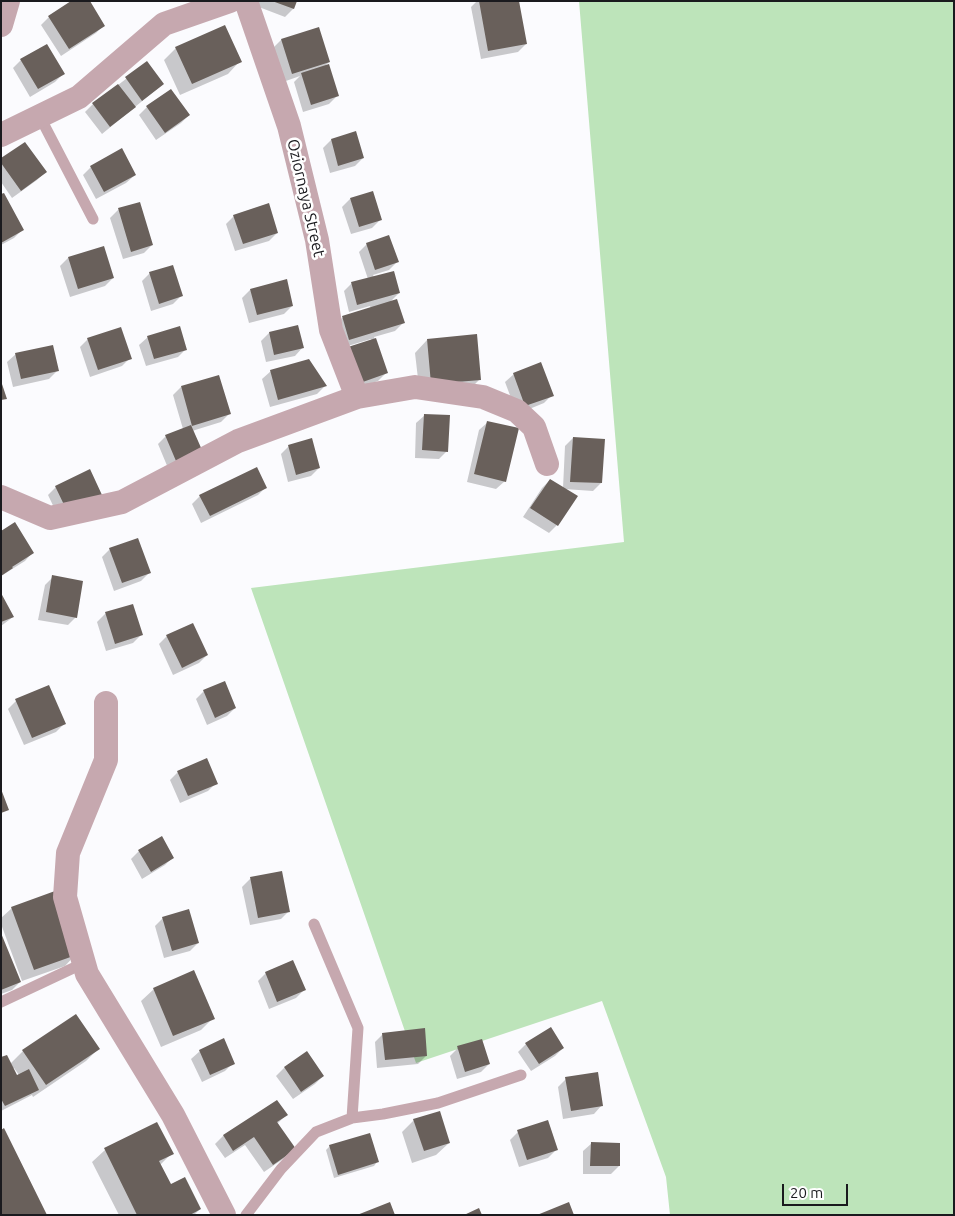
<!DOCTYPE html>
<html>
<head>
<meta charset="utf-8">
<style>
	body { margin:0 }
	#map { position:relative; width:955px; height:1216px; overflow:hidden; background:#fbfbfe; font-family:Ubuntu,sans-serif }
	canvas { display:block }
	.frame { position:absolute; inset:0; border:2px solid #1a1a1e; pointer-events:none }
	.scale { position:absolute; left:782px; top:1184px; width:66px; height:22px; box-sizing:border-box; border:2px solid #1a1a1e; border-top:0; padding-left:6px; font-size:15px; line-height:18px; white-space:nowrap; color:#1a1a1e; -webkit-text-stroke:4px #fff; paint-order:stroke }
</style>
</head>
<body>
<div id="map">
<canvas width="955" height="1216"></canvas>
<div class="frame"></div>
<div class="scale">20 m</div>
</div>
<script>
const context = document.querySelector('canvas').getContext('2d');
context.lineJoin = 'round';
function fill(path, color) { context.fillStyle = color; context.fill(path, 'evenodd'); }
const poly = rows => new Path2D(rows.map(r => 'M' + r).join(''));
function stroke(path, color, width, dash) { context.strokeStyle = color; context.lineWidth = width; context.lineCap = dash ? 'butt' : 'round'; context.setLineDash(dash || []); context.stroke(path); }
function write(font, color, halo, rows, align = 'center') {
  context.font = font + ' Ubuntu,sans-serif'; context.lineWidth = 5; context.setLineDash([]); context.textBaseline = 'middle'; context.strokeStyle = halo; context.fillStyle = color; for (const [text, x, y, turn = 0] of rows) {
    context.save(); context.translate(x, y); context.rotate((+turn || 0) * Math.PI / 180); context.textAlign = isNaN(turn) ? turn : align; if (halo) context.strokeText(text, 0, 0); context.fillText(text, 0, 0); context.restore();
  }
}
const green = poly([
	[579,1,954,1,954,1215,670,1215,666,1177,602,1001,416,1063,251,588,624,542]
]);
const shadow = poly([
	[252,1,295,1,293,9,285,17,251,4],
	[477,1,518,1,526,44,518,52,481,59,471,7],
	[49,17,104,25,96,33,61,56,41,25],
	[319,29,329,62,323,68,337,96,329,104,303,112,294,82,300,76,283,82,273,48,281,40],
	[176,48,240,61,228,74,180,95,164,60],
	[21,60,63,74,55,82,30,97,13,68],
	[147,63,163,84,102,134,85,112,93,104],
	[171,90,189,115,181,123,156,140,139,115,147,107],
	[355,133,363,158,355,166,330,173,323,148,331,140],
	[1,160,45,172,37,180,12,198,1,182],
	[91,167,135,175,126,183,96,199,83,175],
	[1,196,22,230,14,238,1,245],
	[350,199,380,220,372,228,351,234,342,207],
	[139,203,152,245,144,253,123,259,110,218,118,210],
	[234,216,277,233,269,241,235,251,226,224],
	[367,244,397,262,389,270,373,275,374,277,399,293,389,303,403,323,395,331,374,337,386,373,378,381,352,390,372,341,371,339,341,348,334,326,342,318,371,309,370,306,349,312,344,291,352,283,368,279,359,252],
	[68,258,113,278,105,286,70,297,60,266],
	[150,273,181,296,173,304,151,311,142,281],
	[250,290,292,306,284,314,249,323,242,298],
	[269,333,303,347,295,356,266,362,261,341],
	[148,337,186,349,178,357,146,366,139,345],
	[88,339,130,358,122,366,90,377,80,347],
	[427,340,480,379,468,391,420,396,415,353],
	[16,354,57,371,49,379,13,387,7,362],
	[271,371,325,386,317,394,270,407,262,379],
	[514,374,552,395,544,403,517,414,505,382],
	[181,387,229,414,221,422,192,431,200,450,168,468,158,444,166,436,183,429,173,395],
	[425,415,447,451,439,459,415,458,416,423],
	[488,422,505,481,496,489,467,482,479,430],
	[573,438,601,483,593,491,564,489,576,497,557,525,549,533,523,517,542,488,550,480,563,488,565,446],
	[289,446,319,468,311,476,288,482,281,454],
	[56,487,100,495,59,518,48,495],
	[266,487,258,495,201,523,192,504,200,496],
	[1,532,33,552,25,561,1,576],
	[110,549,149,573,141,581,114,591,102,557],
	[53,577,76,617,68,625,38,620,45,585],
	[1,596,13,617,1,626],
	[132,605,141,635,133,643,106,651,97,622,105,614],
	[167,636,207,655,199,663,173,675,159,644],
	[204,691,235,708,227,716,207,725,196,699],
	[16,701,64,724,56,732,24,745,8,709],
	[178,772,216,783,208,791,180,803,170,780],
	[139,851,173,857,165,865,142,879,131,859],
	[281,872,289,911,281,919,250,925,242,887,250,879],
	[12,908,77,953,65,966,22,981,1,924,1,918],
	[163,918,198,943,190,951,164,958,155,926],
	[1,936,20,982,12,990,1,994],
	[266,973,304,990,296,998,269,1009,258,981],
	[154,989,213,1018,201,1030,161,1047,141,1001],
	[76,1016,98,1049,86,1061,33,1097,32,1095,1,1111,1,1059,10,1064,23,1051],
	[14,1068,19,1075,16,1076,12,1069],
	[383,1034,426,1056,418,1064,377,1068,375,1042],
	[526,1044,563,1048,555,1056,531,1071,518,1052],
	[458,1048,489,1064,481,1072,457,1079,450,1056],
	[200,1051,233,1063,225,1071,202,1082,191,1059],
	[284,1068,323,1076,315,1084,293,1099,276,1076],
	[566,1079,602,1105,594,1114,563,1119,558,1087],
	[277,1101,286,1115,277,1124,286,1157,264,1172,245,1145,225,1158,215,1144,223,1136],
	[414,1120,449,1143,436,1155,412,1163,402,1132],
	[157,1123,172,1153,160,1165,170,1186,200,1209,194,1215,119,1215,92,1162,105,1150],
	[518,1132,556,1150,548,1158,519,1167,510,1140],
	[592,1143,619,1166,611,1174,583,1174,583,1151],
	[330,1146,377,1162,374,1166,334,1178,326,1150]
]);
const building = poly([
	[71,1,90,1,105,26,69,49,48,16],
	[272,1,297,1,294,9],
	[479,1,519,1,527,44,488,51],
	[225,25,242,62,192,84,175,47],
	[319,27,330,62,292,74,281,39],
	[47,44,65,74,38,89,20,59],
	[147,61,164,84,142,101,125,77],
	[329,64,339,96,311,105,301,73],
	[118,84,136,107,110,127,92,103],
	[171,89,190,115,165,133,146,106],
	[356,131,364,158,338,166,331,139],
	[25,142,47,172,21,191,1,163,1,158],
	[122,148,136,175,104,192,90,166],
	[373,191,382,220,359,227,350,198],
	[4,193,24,230,1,243,1,194],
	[140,202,153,245,131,252,118,208],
	[269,203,278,233,243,244,233,215],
	[389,235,399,262,375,270,366,243],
	[104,246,114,278,78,289,68,257],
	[173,265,183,296,159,304,149,272],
	[394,271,400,293,357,305,351,282],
	[287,279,293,306,257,315,250,289],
	[397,299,405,323,349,340,342,316],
	[298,325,304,348,274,355,269,332],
	[180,326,187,350,154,359,147,336],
	[121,327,132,359,98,370,87,338],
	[477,334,481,380,431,384,427,339],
	[376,338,388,373,360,383,348,347],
	[53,345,59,371,21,379,15,353],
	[309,359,327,386,278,400,270,370],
	[541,362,554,396,525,406,513,373],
	[219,375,231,414,192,426,181,386],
	[1,381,7,399,1,400],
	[424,414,450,415,448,452,422,450],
	[487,421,519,428,506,482,474,474],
	[191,425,202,450,176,461,165,435],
	[573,437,605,439,602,483,570,482],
	[312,438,320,468,296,475,288,445],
	[257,467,267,488,210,516,199,495],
	[90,469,102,495,67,511,55,486],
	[550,479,578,496,558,526,530,508],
	[15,522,34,553,12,567,13,568,1,576,1,531],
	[138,538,151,573,122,583,109,548],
	[52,575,83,581,77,618,46,612],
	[1,593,14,617,1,622],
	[133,604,143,635,115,644,105,612],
	[193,623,208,655,182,668,166,635],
	[225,681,236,708,215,718,203,690],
	[49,685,66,724,32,738,15,699],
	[207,758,218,784,188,796,177,771],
	[1,789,9,810,1,813],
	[162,836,174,858,151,872,138,850],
	[282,871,290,912,258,918,250,877],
	[55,891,79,954,34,970,11,907],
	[189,909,199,943,172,951,162,917],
	[1,933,21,982,1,990],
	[293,960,306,990,277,1002,265,972],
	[194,970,215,1019,173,1036,153,988],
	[76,1014,100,1049,46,1085,22,1050],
	[551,1027,564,1048,539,1064,525,1043],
	[425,1028,427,1056,385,1060,382,1033],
	[224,1038,235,1064,210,1075,199,1050],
	[482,1039,490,1064,465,1072,457,1046],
	[307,1051,324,1076,301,1092,284,1067],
	[7,1055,17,1075,29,1069,39,1090,5,1106,1,1099,1,1057],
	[598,1072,603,1106,571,1111,565,1077],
	[277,1100,288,1115,277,1122,296,1149,273,1165,254,1137,233,1151,223,1135],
	[440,1111,450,1143,424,1151,413,1119],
	[548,1120,558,1150,527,1160,517,1130],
	[157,1122,174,1154,159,1161,171,1184,185,1177,201,1209,190,1215,137,1215,104,1148],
	[4,1128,47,1215,1,1215,1,1130],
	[370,1133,379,1162,338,1175,329,1145],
	[591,1142,620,1143,620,1166,590,1166],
	[390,1202,395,1215,357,1215],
	[569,1202,574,1215,537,1215],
	[479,1208,482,1215,464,1215]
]);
const lane = poly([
	[40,117,93,219],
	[314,924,358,1028,352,1118],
	[1,1002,84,963],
	[246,1215,281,1169,316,1132,352,1118,383,1114,438,1103,521,1075]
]);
const street = poly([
	[246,1,289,126,317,240,331,330,357,397],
	[1,25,8,1],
	[1,135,79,97,164,24,230,1],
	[1,497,50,518,122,502,238,441,357,397,415,387,483,397,517,411,534,427,547,464],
	[106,703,106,760,68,853,65,897,87,974,173,1115,224,1215]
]);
const streetNames = [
	["Oziornaya Street",306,198,77]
];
fill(green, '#bde4ba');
fill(shadow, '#0003');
fill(building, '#69605b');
stroke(lane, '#c6a8af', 11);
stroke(street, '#c6a8af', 24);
write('16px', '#1a1a1e', '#fff', streetNames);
</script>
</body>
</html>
